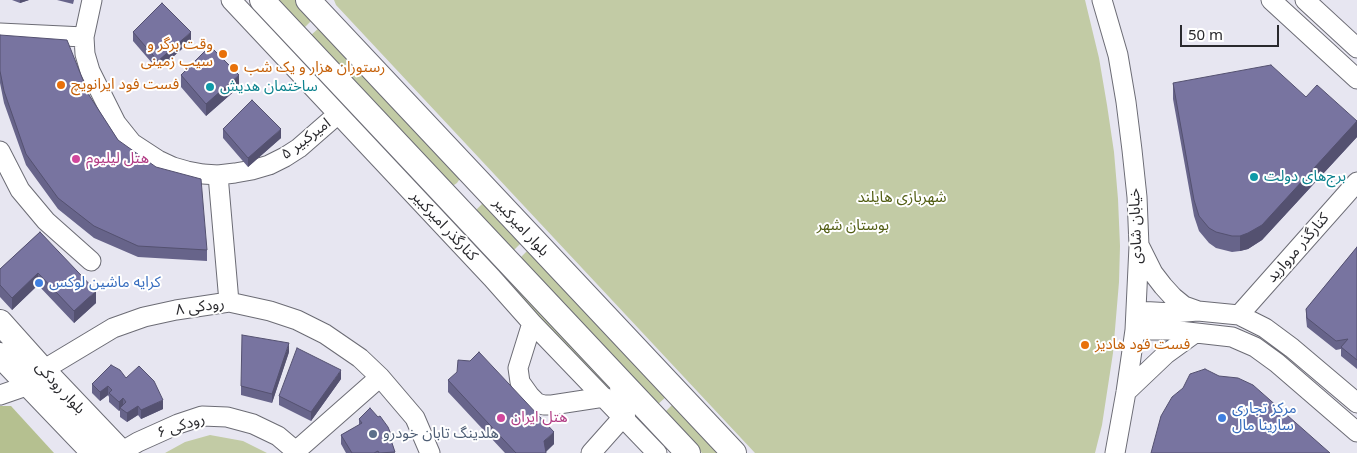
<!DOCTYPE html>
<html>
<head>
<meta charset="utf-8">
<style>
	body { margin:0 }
	#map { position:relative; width:1357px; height:453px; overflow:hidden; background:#e7e6f1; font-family:"Noto Sans",sans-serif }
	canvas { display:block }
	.scale { position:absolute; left:1180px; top:25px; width:99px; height:22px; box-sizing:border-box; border:2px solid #29292d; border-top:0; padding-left:6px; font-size:15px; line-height:18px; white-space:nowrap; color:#29292d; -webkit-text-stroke:4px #fff; paint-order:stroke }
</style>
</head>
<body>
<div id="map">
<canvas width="1357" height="453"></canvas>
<div class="scale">50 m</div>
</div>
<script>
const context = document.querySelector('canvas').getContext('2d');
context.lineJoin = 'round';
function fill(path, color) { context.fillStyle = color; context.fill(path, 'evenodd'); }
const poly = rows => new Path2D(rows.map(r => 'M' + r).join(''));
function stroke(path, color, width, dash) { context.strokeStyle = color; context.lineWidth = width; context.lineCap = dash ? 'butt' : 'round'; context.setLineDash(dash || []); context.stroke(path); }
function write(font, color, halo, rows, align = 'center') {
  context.font = font + ' "Noto Sans","Noto Sans Arabic",sans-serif'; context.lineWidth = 4; context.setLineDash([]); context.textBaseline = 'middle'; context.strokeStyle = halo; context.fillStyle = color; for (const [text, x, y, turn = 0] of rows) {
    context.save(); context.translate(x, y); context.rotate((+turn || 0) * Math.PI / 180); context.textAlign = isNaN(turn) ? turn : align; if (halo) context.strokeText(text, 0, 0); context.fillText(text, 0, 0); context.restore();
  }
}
const green = poly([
	[276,0,295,0,313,19,303,29],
	[334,0,1085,0,1099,58,1107,105,1114,152,1118,199,1120,246,1119,282,1113,353,1102,425,1095,453,755,453,336,5],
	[320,27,459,176,459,180,457,183,454,185,450,184,310,36],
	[295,50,498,265,494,269,291,54],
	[482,204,486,204,522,242,512,252,477,213,477,209],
	[529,249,667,396,657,405,519,259],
	[505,273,616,391,616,400,500,277],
	[674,403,721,453,702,453,664,413],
	[210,435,243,441,267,453,165,453,185,442]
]);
const forest = poly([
	[0,406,11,406,54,453,0,453]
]);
const minor = poly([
	[92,0,84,37,85,54,90,71,116,123,132,143,158,160,173,167,187,171,203,174,218,175,235,173,252,170,269,165,285,157,299,148,338,114],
	[231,0,492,278,532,323,657,453],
	[1102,0,1118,55,1126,102,1132,150,1137,197,1139,246,1135,330,1126,392,1115,453],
	[1271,0,1357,79],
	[1305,0,1357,48],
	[0,33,84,37],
	[0,151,20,190,46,221,91,261],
	[218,175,229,302],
	[1140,247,1153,273,1163,286,1173,297,1184,306,1198,311],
	[1136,311,1173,313,1198,311,1239,315,1265,328,1292,348,1357,403],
	[1239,315,1357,182],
	[532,323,518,368,520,382,530,396,537,403,544,405,552,405,604,397],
	[1135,330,1170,330,1232,337,1255,347,1277,363,1357,432],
	[43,370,113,328,144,317,176,310,229,302,270,311,297,320,325,334,360,358,380,377,415,418,430,453],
	[1126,392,1166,354,1195,333],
	[0,395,29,385],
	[296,451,380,377],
	[121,452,138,442,178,424,202,416,227,417,253,424,278,436,298,453],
	[591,453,623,417]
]);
const major = poly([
	[262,0,688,453],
	[308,0,734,453],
	[0,322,43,370,122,453],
	[0,355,94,453],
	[622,383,623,417]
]);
const wall = poly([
	[12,0,29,0,20,3],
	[57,0,74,0,73,4],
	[133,32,191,41,158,70,133,41],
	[0,35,89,95,118,140,207,250,207,261,138,257,94,238,58,209,26,165,4,103,0,83],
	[181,75,239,87,206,116,181,87],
	[1173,83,1306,97,1357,137,1262,240,1248,249,1240,251,1232,252,1216,248,1209,243,1199,231,1194,216,1173,99],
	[223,129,281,138,248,167,223,138],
	[40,232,96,303,74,323,38,285,12,310,0,297,0,269],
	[1357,247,1357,369,1341,356,1341,349,1336,350,1307,327,1306,318,1306,309],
	[289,352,272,403,241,395,241,386],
	[126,378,163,409,141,419,138,415,127,422,120,417,120,410,119,411,109,402,109,397,108,395,100,401,92,393,92,384],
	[341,379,311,421,279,405,279,396],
	[448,380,554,444,546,452,546,453,505,453,448,392],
	[359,419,393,446,395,453,346,453,341,444,341,435,359,425]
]);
const shadedWall = poly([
	[20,0,29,0,20,3],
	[191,32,191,41,158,70,158,61],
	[239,75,239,87,206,116,206,104],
	[1357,121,1357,137,1262,240,1248,249,1240,251,1240,236],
	[281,129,281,138,248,167,248,158],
	[38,273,38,285,12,310,12,298],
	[96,291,96,303,74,323,74,311],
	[289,343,289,352,272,403,272,394],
	[341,370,341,379,311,421,311,412],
	[108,386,108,395,100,401,100,392],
	[123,398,123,407,120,408,120,410,119,411,119,402],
	[163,400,163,409,141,419,141,410],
	[138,406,138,415,127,422,127,413],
	[554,432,554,444,544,453,544,441]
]);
const building = poly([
	[162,3,191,32,158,61,133,32,162,3],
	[0,35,67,40,89,95,118,140,156,167,201,179,207,250,138,246,94,226,58,198,26,154,4,91,0,71,0,35],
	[210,46,239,75,206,104,181,75,210,46],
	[1271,65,1306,97,1317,85,1357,121,1262,225,1248,233,1240,236,1232,236,1216,232,1209,228,1199,216,1194,200,1173,83,1271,65],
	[252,100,281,129,248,158,223,129,252,100],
	[40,232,96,291,74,311,38,273,12,298,0,285,0,269,40,232],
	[1357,247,1357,360,1341,347,1348,339,1336,341,1307,318,1306,309,1357,247],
	[242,335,289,343,272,394,241,386,242,335],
	[297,348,341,370,311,412,279,396,297,348],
	[479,352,554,432,544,441,546,453,516,453,448,380,457,372,458,360,470,361,479,352],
	[111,365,120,370,126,378,139,366,154,381,163,400,141,410,138,406,127,413,120,408,126,402,123,398,119,402,109,393,112,390,108,386,100,392,92,384,111,365],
	[1205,369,1219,376,1238,378,1253,385,1330,453,1151,453,1161,416,1172,397,1183,388,1190,374,1205,369],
	[370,408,378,417,380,416,388,427,393,439,391,440,395,452,379,453,378,451,374,453,352,453,341,435,362,423,359,419,370,408]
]);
const markers = [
	[223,54,5,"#e8710a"],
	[234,68,5,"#e8710a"],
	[61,85,5,"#e8710a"],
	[210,87,5,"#0f9aa8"],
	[76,159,5,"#d1479c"],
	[1254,177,5,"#0f9aa8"],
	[39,283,5,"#3f7fe0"],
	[1085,345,5,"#e8710a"],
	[501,418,5,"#d1479c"],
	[1222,418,5,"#3f7fe0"],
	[373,434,5,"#5c6f8a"]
];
const foodNames = [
	["وقت برگر و",213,45,"right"],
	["سیب‌ زمینی",213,62,"right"],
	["رستوران هزار و یک شب",244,68],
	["فست فود ایرانویچ",71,85],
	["فست فود هادیز",1095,345]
];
const cultureNames = [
	["ساختمان هدیش",220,87],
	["برج‌های دولت",1264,177]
];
const streetNames = [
	["امیرکبیر ۵",306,139,-37],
	["کنارگذر امیرکبیر",444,226,47],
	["خیابان شادی",1136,226,-92],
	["بلوار امیرکبیر",521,227,47],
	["کنارگذر مروارید",1298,248,-49],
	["رودکی ۸",200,307,-8],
	["بلوار رودکی",60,388,47],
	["رودکی ۶",181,426,-18]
];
const hotelNames = [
	["هتل لیلیوم",86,159],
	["هتل ایران",511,418]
];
const parkNames = [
	["شهربازی هایلند",902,198],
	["بوستان شهر",853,226]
];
const shopNames = [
	["کرایه ماشین لوکس",49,283],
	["مرکز تجاری",1232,409],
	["سارینا مال",1232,426]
];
const serviceNames = [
	["هلدینگ تابان خودرو",383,434]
];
fill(green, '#c2cba5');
fill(forest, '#b5c090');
stroke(minor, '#6c6c75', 21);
stroke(major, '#6c6c75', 26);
stroke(minor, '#fff', 19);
stroke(major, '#fff', 24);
fill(wall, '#67648a');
fill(shadedWall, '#545170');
fill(building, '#7874a0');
stroke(building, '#545170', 1);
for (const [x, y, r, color] of markers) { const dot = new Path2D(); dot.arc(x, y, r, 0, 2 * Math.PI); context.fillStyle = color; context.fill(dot); stroke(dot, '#fff', 2); }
write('15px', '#c56008', '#fff', foodNames, 'left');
write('15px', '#0d838f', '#fff', cultureNames, 'left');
write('15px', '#29292d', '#fff', streetNames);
write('15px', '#b23c85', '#fff', hotelNames, 'left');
write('15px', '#515d12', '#fff', parkNames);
write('15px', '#366cbe', '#fff', shopNames, 'left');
write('15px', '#4e5e75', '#fff', serviceNames, 'left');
</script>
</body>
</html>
